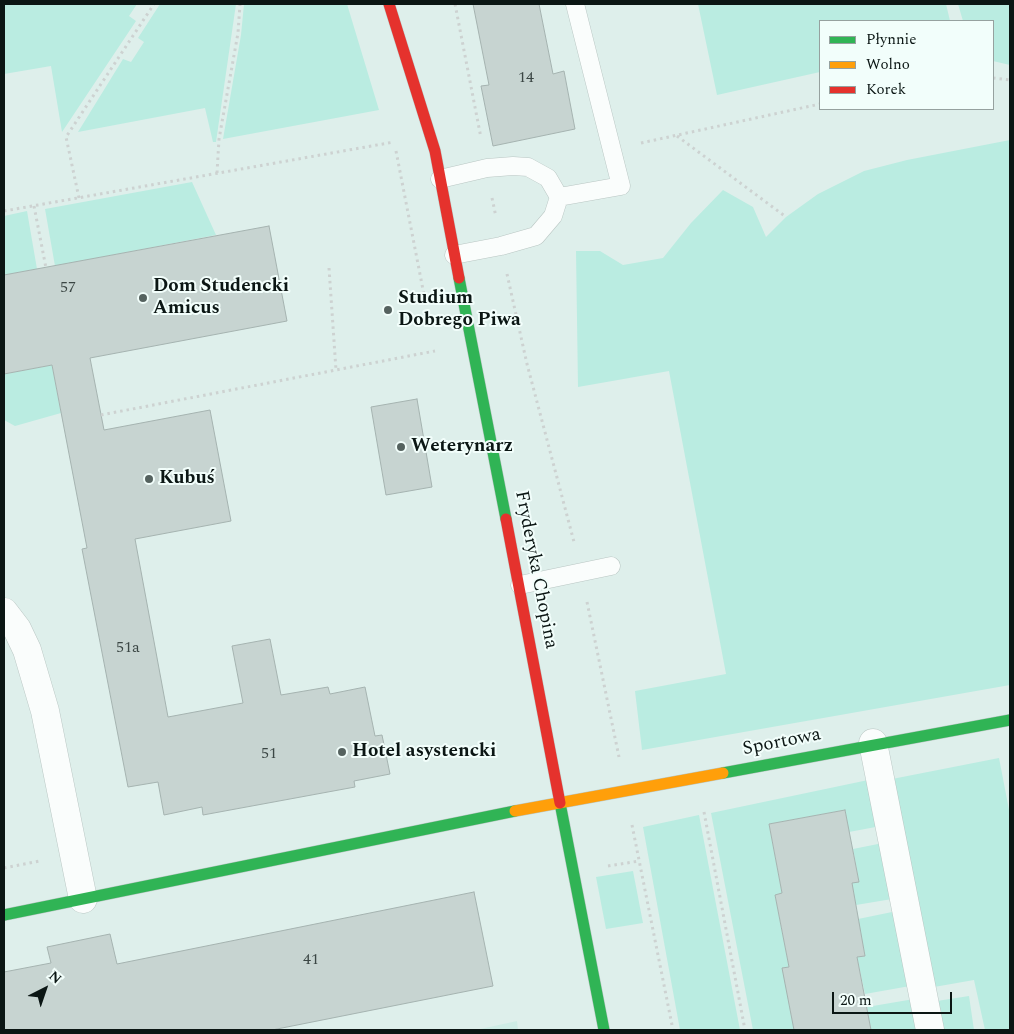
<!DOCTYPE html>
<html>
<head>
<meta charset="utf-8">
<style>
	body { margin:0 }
	#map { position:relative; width:1014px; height:1034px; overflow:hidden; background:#deefeb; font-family:Spectral,serif }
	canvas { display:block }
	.frame { position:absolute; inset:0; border:5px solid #0b1614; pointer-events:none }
	.legend { position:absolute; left:819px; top:20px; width:175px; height:90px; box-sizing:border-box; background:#f2fefb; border:1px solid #96a19f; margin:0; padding:6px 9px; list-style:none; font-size:15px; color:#0b1614 }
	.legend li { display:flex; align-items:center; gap:10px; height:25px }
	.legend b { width:25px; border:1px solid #96a19f }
	.north { position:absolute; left:20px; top:964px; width:50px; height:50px; -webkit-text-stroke:4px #f2fefb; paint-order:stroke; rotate:41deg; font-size:14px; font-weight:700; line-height:20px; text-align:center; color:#0b1614 }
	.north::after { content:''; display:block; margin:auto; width:18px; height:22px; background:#0b1614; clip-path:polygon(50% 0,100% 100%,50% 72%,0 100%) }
	.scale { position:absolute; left:832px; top:992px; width:120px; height:22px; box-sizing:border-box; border:2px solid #0b1614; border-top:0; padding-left:6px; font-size:15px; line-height:18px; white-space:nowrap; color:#0b1614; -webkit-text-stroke:4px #f2fefb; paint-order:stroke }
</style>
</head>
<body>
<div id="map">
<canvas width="1014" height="1034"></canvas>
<div class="frame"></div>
<ul class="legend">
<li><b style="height:6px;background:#30b455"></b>Płynnie</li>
<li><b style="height:6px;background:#ff9f0a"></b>Wolno</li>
<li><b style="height:6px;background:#e5322d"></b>Korek</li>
</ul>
<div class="north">N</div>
<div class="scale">20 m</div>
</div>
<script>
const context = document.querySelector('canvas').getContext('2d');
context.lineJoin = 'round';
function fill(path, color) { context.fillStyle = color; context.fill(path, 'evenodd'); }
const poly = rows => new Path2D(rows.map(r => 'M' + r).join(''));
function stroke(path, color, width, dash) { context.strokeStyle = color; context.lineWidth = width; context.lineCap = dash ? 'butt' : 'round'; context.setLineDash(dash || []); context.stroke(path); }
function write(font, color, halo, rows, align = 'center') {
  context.font = font + ' Spectral,serif'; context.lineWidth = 4; context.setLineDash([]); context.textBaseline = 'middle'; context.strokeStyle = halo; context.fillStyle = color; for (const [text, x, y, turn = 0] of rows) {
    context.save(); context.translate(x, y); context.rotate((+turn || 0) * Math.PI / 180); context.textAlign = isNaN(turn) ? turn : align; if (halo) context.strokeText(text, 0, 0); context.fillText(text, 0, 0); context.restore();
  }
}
const built = poly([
	[517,1021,518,1030,476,1030]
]);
const green = poly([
	[4,4,137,4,129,16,136,21,62,132,51,66,4,74],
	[160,4,236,4,216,142,213,142,205,108,78,132,123,59,131,62,144,42,138,38],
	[244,4,347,4,379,110,223,139,241,35],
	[698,4,946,4,950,21,820,21,820,72,717,95],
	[958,4,1010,4,1010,65,993,61,993,21,963,21],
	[1010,140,1010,685,642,750,635,691,726,674,669,371,578,387,576,251,600,251,623,265,663,258,691,223,723,190,753,207,766,237,786,217,818,194,864,171,907,160],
	[192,182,216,235,55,266,45,209],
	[27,211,37,269,4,275,4,216],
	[52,365,61,413,15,426,4,420,4,374],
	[999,758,1010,815,1010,1030,985,1030,974,980,934,987,887,780],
	[873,779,881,826,849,832,845,810,769,824,782,893,775,895,789,967,783,968,794,1030,753,1030,711,813],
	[699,815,740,1030,680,1030,643,827],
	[883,843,892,899,856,905,851,883,859,881,853,849],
	[633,871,643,923,606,929,596,877],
	[897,911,910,986,865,994,857,957,865,956,858,919],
	[969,996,974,1030,942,1030,937,1001],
	[914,999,920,1030,871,1030,867,1007]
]);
const building = poly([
	[473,4,539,4,553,74,564,71,575,129,493,146,481,86,489,85,473,4],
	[269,226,287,321,90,358,104,430,210,410,231,521,135,539,168,717,243,703,232,646,270,639,281,695,328,687,330,694,365,687,375,736,382,735,390,774,354,781,355,787,203,815,202,807,164,815,158,782,128,787,82,549,87,548,52,365,4,374,4,275,269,226],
	[417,399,432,487,386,495,371,407,417,399],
	[845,810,859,882,852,883,865,956,857,957,871,1030,794,1030,782,968,789,967,775,895,782,893,769,824,845,810],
	[474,892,493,986,272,1030,4,1030,4,972,51,963,47,947,110,934,117,964,474,892]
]);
const path = poly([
	[455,4,481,138],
	[993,78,1010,80],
	[677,136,786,217],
	[641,143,820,104],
	[396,151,426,305],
	[217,173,219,139,238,33,240,4],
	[79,198,66,137,154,4],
	[492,198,496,217],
	[34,206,46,268],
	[4,211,394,142],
	[329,268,336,370],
	[507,274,527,364,574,542],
	[101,415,435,351],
	[587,602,619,757],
	[704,812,745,1030],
	[632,825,673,1030],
	[608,866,639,861],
	[4,868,40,861]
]);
const lane = poly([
	[440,179,487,168,513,166,528,167,548,178,559,197,553,216,536,236,501,246,454,255],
	[559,197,621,186,575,4],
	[520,585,611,566]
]);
const street = poly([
	[4,612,17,629,27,650,45,711,83,899],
	[873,743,930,1030]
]);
const fast = poly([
	[459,278,506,519],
	[723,773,1010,720],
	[560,803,604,1030],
	[4,915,515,811]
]);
const slow = poly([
	[515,811,723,773]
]);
const jam = poly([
	[389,4,435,151,459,278],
	[506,519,560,803]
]);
const markers = [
	[143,298,5,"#55625f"],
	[388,310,5,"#55625f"],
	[401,447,5,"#55625f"],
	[149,479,5,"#55625f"],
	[342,752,5,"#55625f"]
];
const numberNames = [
	["14",526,79],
	["57",68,289],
	["51a",128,649],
	["51",269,755],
	["41",311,961]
];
const poiNames = [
	["Dom Studencki",153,287],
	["Amicus",153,309],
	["Studium",398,299],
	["Dobrego Piwa",398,321],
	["Weterynarz",411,447],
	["Kubuś",159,479],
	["Hotel asystencki",352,752]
];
const streetNames = [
	["Fryderyka Chopina",535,570,79],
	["Sportowa",782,743,-11]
];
fill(built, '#ceece5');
fill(green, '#baece1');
fill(building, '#c7d4d1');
stroke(building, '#a5b3b0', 1);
stroke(lane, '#b9c6c3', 19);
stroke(street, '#b9c6c3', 29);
stroke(fast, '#b9c6c3', 12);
stroke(slow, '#b9c6c3', 12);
stroke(jam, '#b9c6c3', 12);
stroke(path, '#cdd2d1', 3, [2.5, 4]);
stroke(lane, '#fafdfc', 18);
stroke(street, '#fafdfc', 28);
stroke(fast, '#30b455', 11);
stroke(slow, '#ff9f0a', 11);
stroke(jam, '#e5322d', 11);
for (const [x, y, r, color] of markers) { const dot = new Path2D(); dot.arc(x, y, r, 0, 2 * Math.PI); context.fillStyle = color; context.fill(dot); stroke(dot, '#f2fefb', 2); }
write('16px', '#3b4644', null, numberNames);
write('bold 19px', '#0b1614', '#f2fefb', poiNames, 'left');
write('19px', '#0b1614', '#f2fefb', streetNames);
</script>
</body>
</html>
